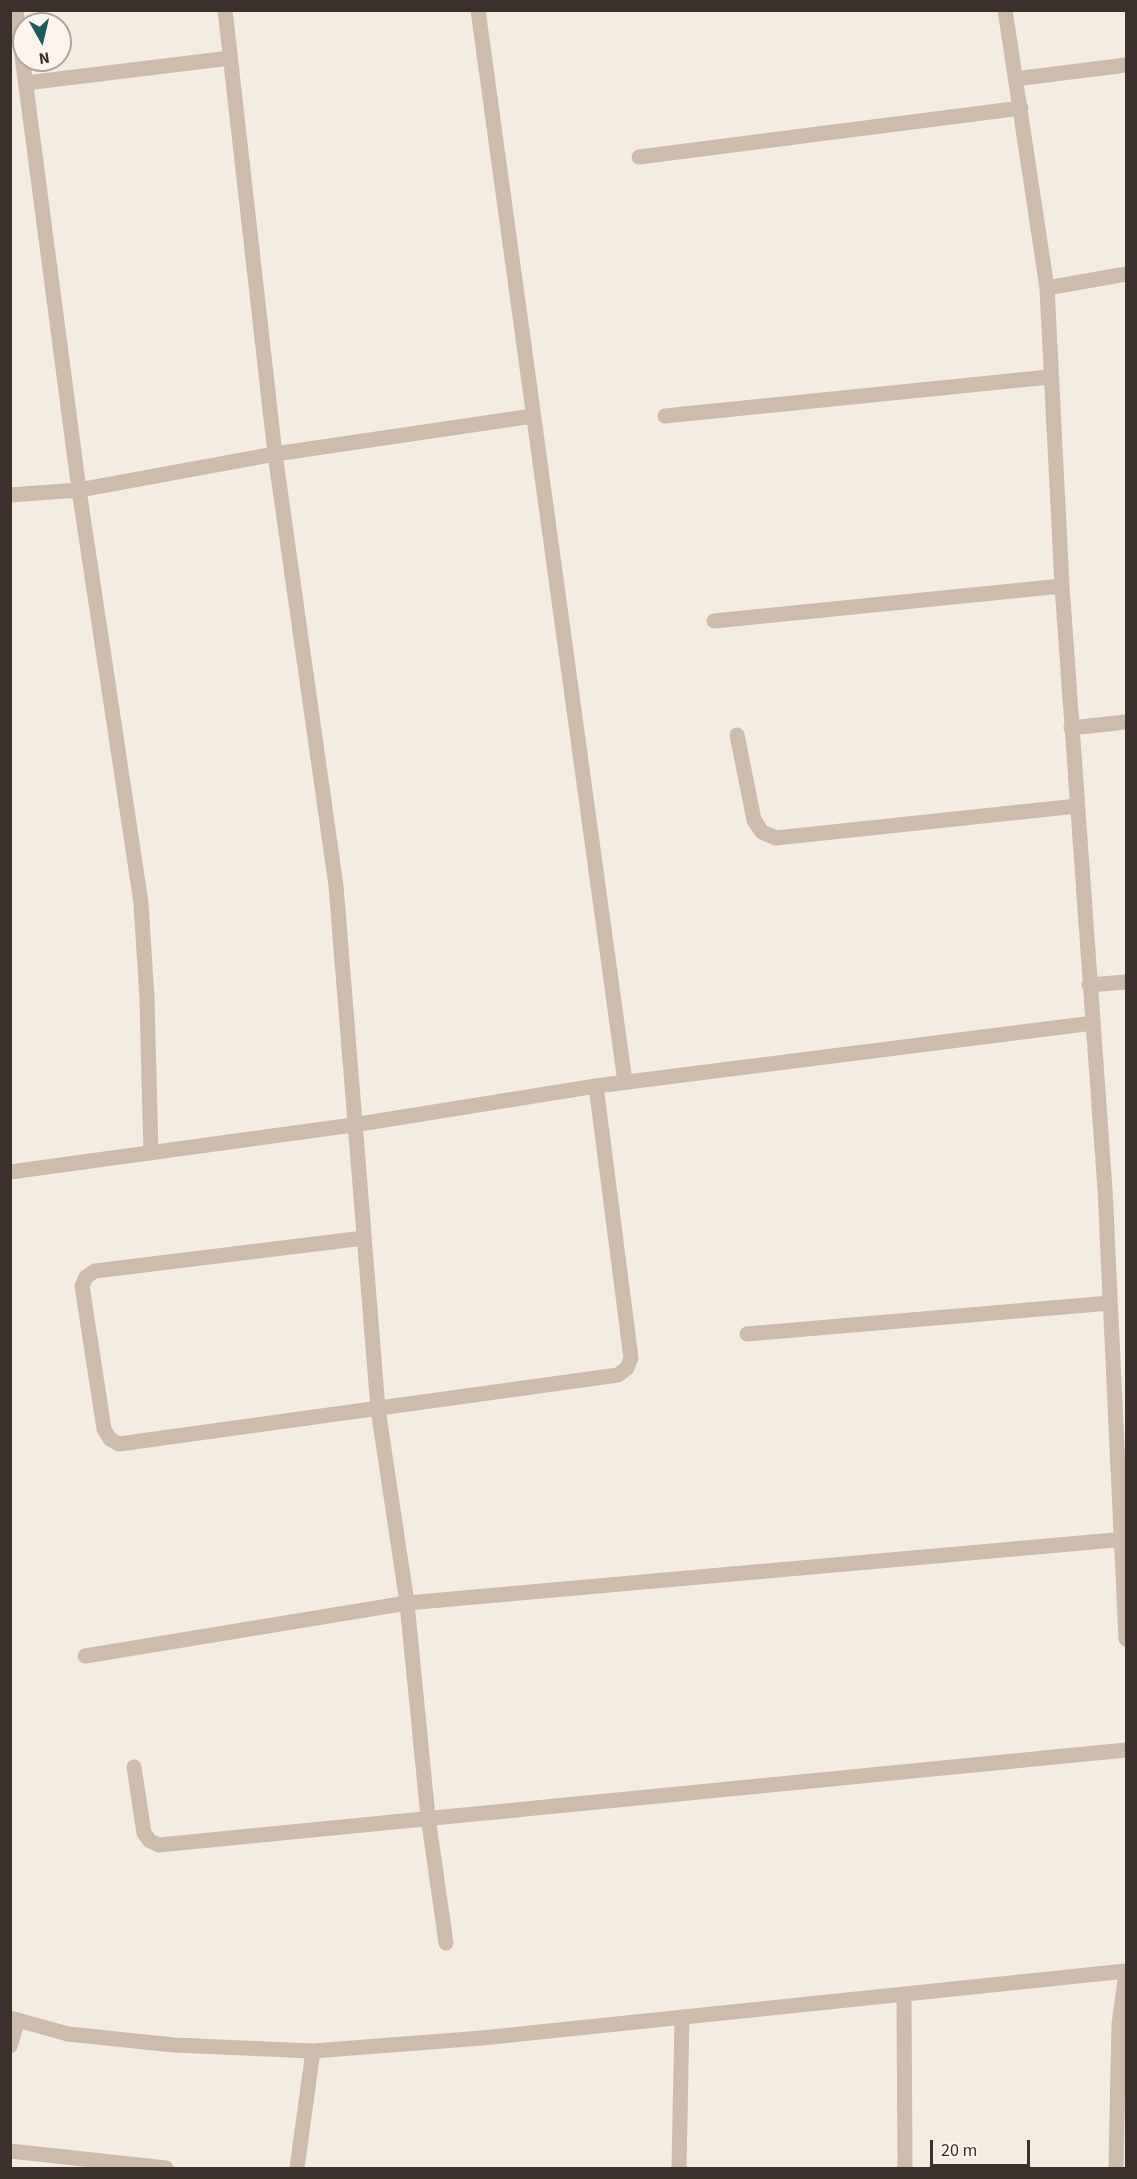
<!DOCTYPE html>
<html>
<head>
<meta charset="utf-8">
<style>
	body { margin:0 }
	#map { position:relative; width:1137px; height:2179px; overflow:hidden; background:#f4ebe1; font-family:"Source Sans 3",sans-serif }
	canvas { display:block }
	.frame { position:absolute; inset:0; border:12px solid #3b302b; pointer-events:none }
	.north { position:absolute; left:12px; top:12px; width:60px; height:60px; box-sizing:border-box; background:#fbf5ee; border:2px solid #aea6a0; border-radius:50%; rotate:172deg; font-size:16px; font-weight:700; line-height:24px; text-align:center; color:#3b302b }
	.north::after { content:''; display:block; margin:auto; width:21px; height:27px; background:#1f5a5e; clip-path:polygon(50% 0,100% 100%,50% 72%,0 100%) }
	.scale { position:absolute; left:930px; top:2140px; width:100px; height:27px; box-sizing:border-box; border:3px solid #3b302b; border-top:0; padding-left:8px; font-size:18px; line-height:21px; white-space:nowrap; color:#3b302b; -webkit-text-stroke:4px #fbf5ee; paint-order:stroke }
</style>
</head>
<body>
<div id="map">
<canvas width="1137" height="2179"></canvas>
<div class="frame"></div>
<div class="north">N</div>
<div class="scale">20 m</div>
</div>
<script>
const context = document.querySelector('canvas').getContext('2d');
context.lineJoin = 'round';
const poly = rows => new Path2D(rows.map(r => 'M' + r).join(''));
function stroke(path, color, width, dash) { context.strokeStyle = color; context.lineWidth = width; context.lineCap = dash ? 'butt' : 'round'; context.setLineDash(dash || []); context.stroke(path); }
const minor = poly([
	[16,10,79,490,141,903,147,999,151,1153],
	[225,10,275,454,336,886,378,1409,407,1603,428,1817,446,1943],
	[478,10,625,1082],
	[1005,10,1047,288,1062,586,1105,1189,1126,1639],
	[1015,79,1126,65],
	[26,83,230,58],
	[639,157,1021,108],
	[1047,288,1126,274],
	[665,416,1049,377],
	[10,495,79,490,275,454,533,416],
	[714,621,1062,586],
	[1071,728,1126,722],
	[737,735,754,820,762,832,776,838,1077,806],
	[1089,985,1126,982],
	[10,1172,353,1125,596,1086,1093,1023],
	[364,1238,95,1271,86,1277,82,1286,104,1429,110,1439,119,1444,618,1375,627,1368,631,1358,596,1086],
	[747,1334,1110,1303],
	[85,1656,407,1603,1126,1539],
	[134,1767,144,1833,150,1841,159,1845,1126,1750],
	[904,1994,905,2168],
	[10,2018,68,2034,174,2045,313,2051,482,2038,1126,1971],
	[10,2046,18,2020],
	[10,2151,166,2168],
	[297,2168,313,2051],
	[679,2168,682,2017],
	[1116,2168,1119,2024,1126,1973]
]);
stroke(minor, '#cdbbac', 15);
</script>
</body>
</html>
